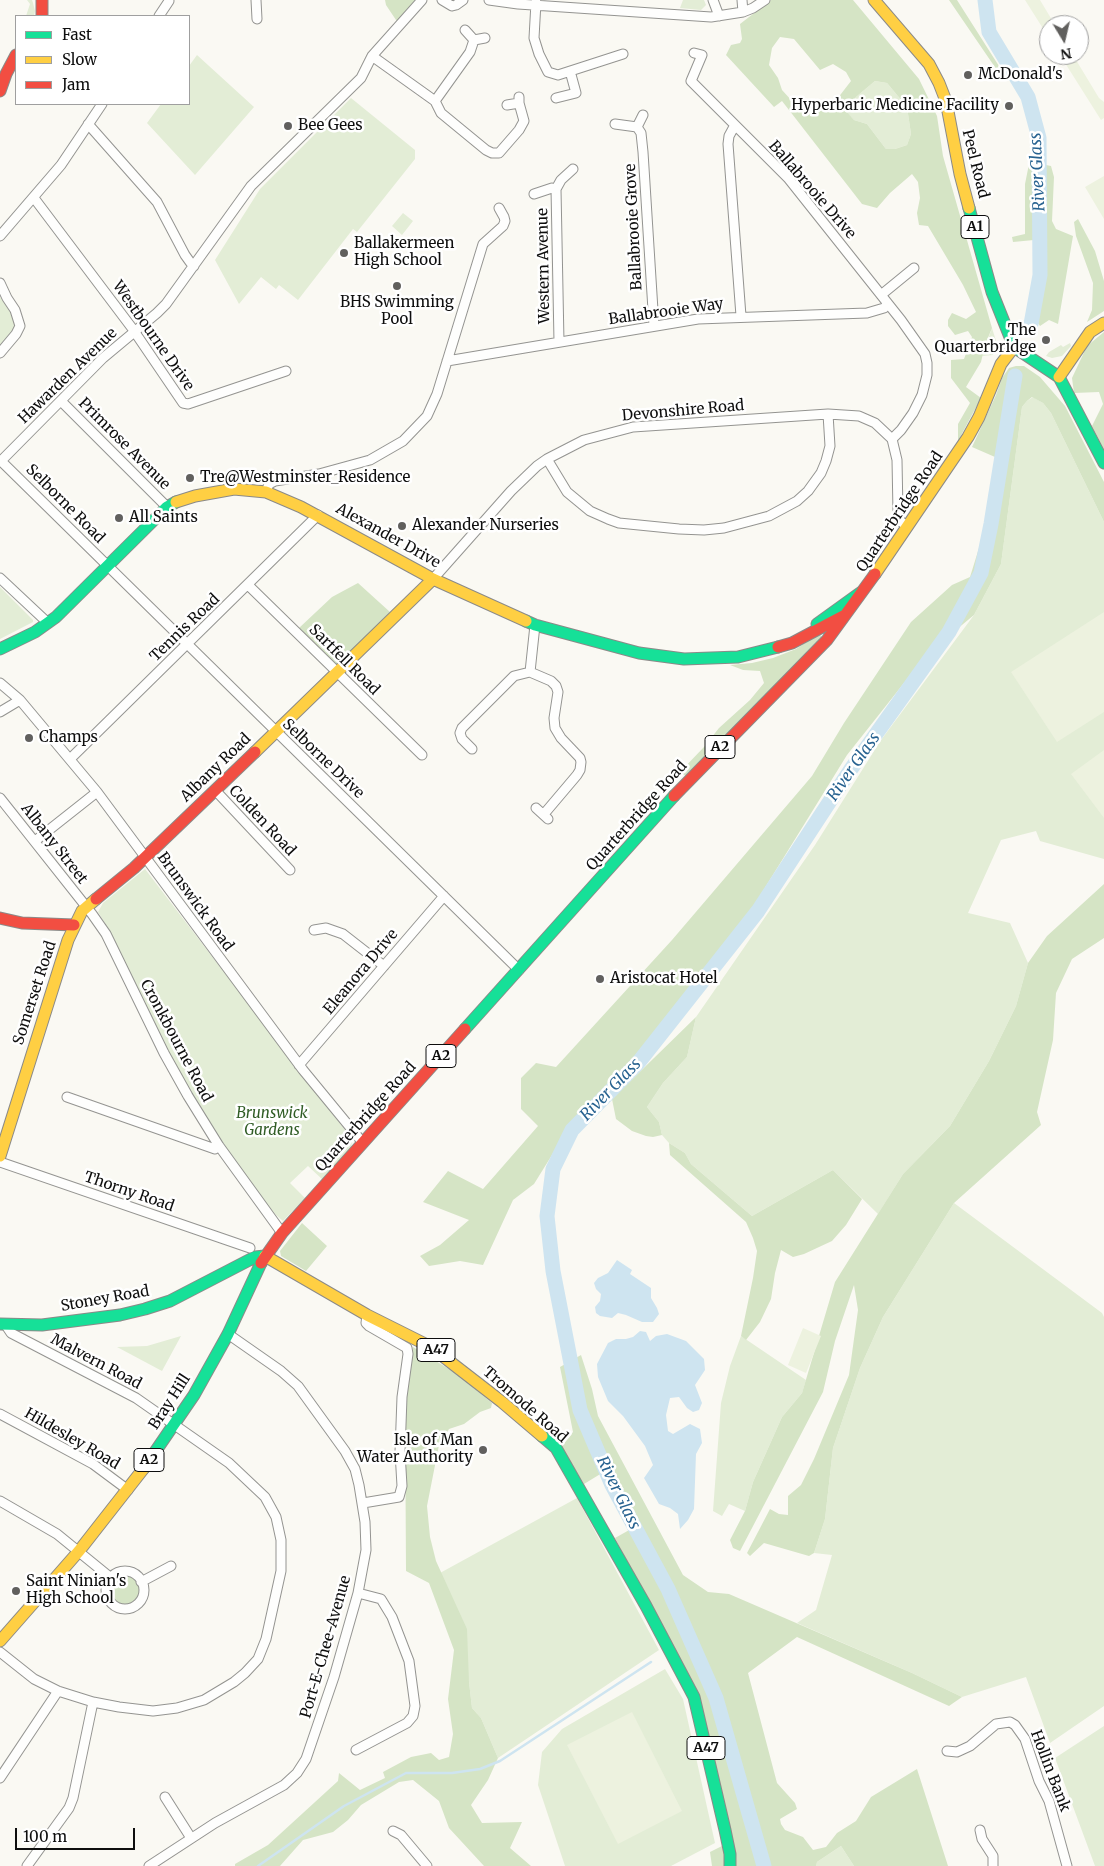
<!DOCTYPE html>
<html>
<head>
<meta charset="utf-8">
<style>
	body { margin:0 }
	#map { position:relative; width:1104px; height:1866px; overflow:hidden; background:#faf9f3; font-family:Merriweather,serif }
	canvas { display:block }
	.legend { position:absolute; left:15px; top:15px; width:175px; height:90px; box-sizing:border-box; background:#fff; border:1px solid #9f9f9f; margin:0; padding:6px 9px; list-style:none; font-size:15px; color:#0e0e0e }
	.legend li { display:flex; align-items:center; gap:10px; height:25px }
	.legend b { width:25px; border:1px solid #9f9f9f }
	.north { position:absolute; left:1039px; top:15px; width:50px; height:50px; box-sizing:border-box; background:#fff; border:1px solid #9f9f9f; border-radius:50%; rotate:171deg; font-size:14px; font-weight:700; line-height:20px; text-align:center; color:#0e0e0e }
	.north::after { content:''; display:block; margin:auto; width:18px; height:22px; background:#61605e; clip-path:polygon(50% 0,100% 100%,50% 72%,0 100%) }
	.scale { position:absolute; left:15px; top:1828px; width:120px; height:22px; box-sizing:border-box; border:2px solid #0e0e0e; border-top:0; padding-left:6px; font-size:15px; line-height:18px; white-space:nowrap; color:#0e0e0e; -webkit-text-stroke:4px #fff; paint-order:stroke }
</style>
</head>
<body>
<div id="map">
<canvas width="1104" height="1866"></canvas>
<ul class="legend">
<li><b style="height:6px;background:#16e098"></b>Fast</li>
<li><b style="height:6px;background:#ffcf43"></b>Slow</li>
<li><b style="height:6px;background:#f24e42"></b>Jam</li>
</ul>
<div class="north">N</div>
<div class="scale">100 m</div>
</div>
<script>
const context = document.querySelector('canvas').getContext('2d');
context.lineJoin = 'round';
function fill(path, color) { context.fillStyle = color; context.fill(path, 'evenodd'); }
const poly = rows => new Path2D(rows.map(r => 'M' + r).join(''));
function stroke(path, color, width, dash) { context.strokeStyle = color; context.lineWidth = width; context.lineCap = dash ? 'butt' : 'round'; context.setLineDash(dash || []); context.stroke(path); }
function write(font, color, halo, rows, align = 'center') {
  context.font = font + ' Merriweather,serif'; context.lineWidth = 5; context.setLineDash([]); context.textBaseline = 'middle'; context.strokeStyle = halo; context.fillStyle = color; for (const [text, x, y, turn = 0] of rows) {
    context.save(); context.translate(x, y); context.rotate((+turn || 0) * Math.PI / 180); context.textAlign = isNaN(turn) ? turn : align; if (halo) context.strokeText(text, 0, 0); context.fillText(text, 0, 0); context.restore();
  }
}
const green = poly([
	[27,0,32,0,33,3,35,11,34,16,26,16,30,4],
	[683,0,704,0,706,5,701,10,680,8],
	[197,55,254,107,195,175,147,123,161,104,189,104,189,66],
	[875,81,887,83,907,107,911,134,907,145,895,149,886,149,867,124,854,120,846,112,856,97],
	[351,98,415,150,415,159,357,232,353,229,298,300,279,285,276,289,261,277,239,304,215,260,260,189],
	[403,213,413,221,402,235,392,226],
	[0,297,11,312,16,326,0,347],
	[992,328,997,344,993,355,982,356],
	[1070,343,1071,346,1062,356,1052,358,1046,356,1049,352,1061,345,1063,347],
	[1033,397,1043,403,1051,413,1104,522,1104,859,1040,841,1036,831,1001,840,968,913,1010,923,1028,963,1016,1006,989,1061,950,1126,903,1174,878,1214,833,1170,752,1216,691,1164,685,1153,669,1143,662,1135,659,1122,647,1107,663,1083,687,1057,696,1017,815,845,881,740,974,615,1001,564,1022,407,1027,401],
	[0,587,33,620,33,622,0,639],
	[145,869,352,1139,351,1150,323,1180,308,1166,290,1183,305,1198,283,1221,276,1215,258,1193,212,1127,168,1053,111,933,98,912,103,903],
	[954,1203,1102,1313,1104,1317,1104,1706,1050,1743,1026,1677,962,1697,912,1673,797,1623,816,1610,832,1555,814,1553,825,1519,833,1448,860,1368,883,1317],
	[181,1336,162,1371,117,1347,147,1346],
	[741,1336,806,1380,802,1393,782,1417,753,1482,745,1511,729,1504,722,1516,713,1511,721,1403,730,1366],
	[577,1498,659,1650,498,1758,481,1718,472,1708,469,1682,440,1573],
	[665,1669,683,1699,715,1843,671,1866,565,1866,538,1785,542,1752,562,1729],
	[1104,1726,1104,1866,1095,1866,1055,1758],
	[841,1846,854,1866,816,1866,817,1862]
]);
const forest = poly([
	[385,0,416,0,398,23,386,5],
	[771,0,853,0,919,79,937,116,943,156,992,328,985,345,981,362,966,387,981,398,958,441,958,424,970,403,951,378,951,360,964,359,972,337,968,331,955,335,948,326,948,320,952,313,966,319,976,312,963,285,928,226,919,225,917,213,920,198,918,182,912,174,890,193,877,208,862,204,782,101,774,107,726,55,731,45,740,43,742,39,740,24],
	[780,37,794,39,820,70,833,64,846,72,851,81,834,103,815,114,803,113,782,90,778,78,769,65,772,48],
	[875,81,887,83,907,107,911,134,907,145,895,149,886,149,867,124,854,120,846,111,856,97],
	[949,0,957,0,1004,74,1001,76],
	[1029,164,1035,164,1034,240,1013,242,1012,237,1025,234,1025,184],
	[1046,165,1051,166,1054,177,1052,221,1056,229,1073,236,1058,324,1049,320,1040,326,1035,319,1044,274],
	[1078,219,1095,251,1104,281,1104,311,1087,322,1092,310,1093,283,1076,236,1074,222],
	[1104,332,1104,449,1092,426,1103,404,1099,392,1074,393,1072,378,1087,346],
	[1016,366,1024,366,1040,377,1065,406,1104,482,1104,522,1051,413,1043,403,1032,397,1027,401,1022,407,1001,564,974,615,927,654,847,755,755,904,703,973,636,1055,570,1126,534,1184,513,1200,483,1265,460,1261,429,1266,420,1256,440,1245,469,1220,423,1202,448,1171,483,1189,538,1126,521,1109,521,1078,536,1063,556,1067,672,940,812,776,844,723,911,622,952,585,970,577,1001,477,995,457,972,447,996,395,1002,378,1009,368],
	[358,583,390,612,337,665,299,628,332,597],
	[819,634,822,637,687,777,680,772,704,747,719,728,750,700,764,683,760,671,743,670,730,665,752,663,773,658,796,649],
	[1104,884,1104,938,1072,959,1056,993,1053,1040,1037,1112,1041,1125,954,1203,883,1317,860,1368,833,1448,825,1519,814,1553,809,1556,764,1543,750,1556,747,1553,770,1509,779,1514,788,1515,788,1496,801,1485,814,1459,849,1375,858,1310,854,1285,835,1341,823,1392,740,1551,733,1548,730,1540,745,1511,753,1482,782,1417,802,1393,835,1282,903,1174,950,1126,989,1061,1016,1006,1028,963,1047,936],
	[696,1017,687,1057,663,1083,647,1107,659,1122,662,1135,653,1137,646,1136,632,1131,616,1119,612,1099],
	[669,1143,685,1153,691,1164,752,1216,833,1170,862,1199,846,1225,832,1241,804,1254,793,1257,781,1250,775,1273,771,1299,760,1322,746,1340,741,1336,753,1278,757,1251,753,1238,746,1222,670,1155],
	[302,1223,327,1246,306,1271,281,1256,280,1251],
	[413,1347,457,1374,492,1403,491,1408,480,1412,464,1424,449,1429,439,1445,427,1506,430,1537,436,1561,467,1629,469,1682,472,1708,481,1718,498,1758,488,1780,471,1805,482,1823,522,1822,510,1848,531,1866,484,1866,449,1828,439,1801,413,1780,399,1782,361,1805,348,1820,333,1832,303,1840,280,1866,235,1866,235,1864,268,1845,338,1781,339,1773,360,1790,385,1778,383,1772,411,1757,431,1753,439,1760,449,1757,453,1734,448,1699,454,1650,429,1583,406,1571,405,1402],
	[581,1355,592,1389,598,1416,683,1575,708,1592,729,1594,912,1673,962,1697,949,1706,797,1637,748,1673,777,1783,795,1803,797,1809,780,1819,781,1824,785,1830,803,1837,813,1850,826,1847,837,1833,856,1821,871,1797,917,1769,948,1866,854,1866,841,1846,817,1862,816,1866,712,1866,710,1852,732,1841,698,1696,615,1538,631,1529,602,1473,584,1484,561,1447,573,1432,560,1367],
	'110 1590a15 15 0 1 1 30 0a15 15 0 1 1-30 0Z'
]);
const pitch = poly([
	[1025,0,1040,0,1055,25,1049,25,1049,38],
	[1060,55,1073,55,1099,98,1104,102,1104,118,1101,120],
	[1104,176,1104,219,1085,187],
	[1104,612,1104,712,1057,742,1011,672],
	[1104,750,1104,818,1071,774],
	[803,1328,821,1336,806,1373,788,1365],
	[632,1712,682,1811,618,1844,567,1745]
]);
const water = poly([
	[617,1260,632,1270,630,1274,651,1288,651,1298,657,1308,659,1314,653,1322,642,1322,626,1315,618,1313,612,1318,600,1316,596,1313,595,1307,600,1301,601,1294,596,1289,594,1283,598,1278,608,1273],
	[640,1331,646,1332,650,1341,656,1336,667,1334,686,1341,704,1359,705,1370,695,1385,702,1403,699,1410,693,1412,687,1408,679,1397,670,1398,666,1415,668,1431,673,1434,690,1424,700,1429,702,1443,696,1454,694,1509,688,1520,680,1529,678,1514,670,1508,659,1504,644,1478,653,1465,645,1446,623,1416,608,1401,598,1377,597,1364,608,1343,616,1339,626,1339,633,1337]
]);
const stream = poly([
	[258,1866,344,1806,406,1773,452,1773,480,1769,500,1761,651,1662]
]);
const river = poly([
	[985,0,989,32,1028,97,1039,138,1040,275,1031,324],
	[764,1866,716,1698,668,1589,612,1485,580,1410,553,1271,547,1216,553,1169,572,1130,638,1063,758,911,851,769,949,632,981,573,991,524,1015,376]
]);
const street = poly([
	[256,0,257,19],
	[442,0,452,6,456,5,463,0],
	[489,0,518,4,711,17,743,12,753,8,765,0],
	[713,0,719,16],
	[742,0,743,12],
	[536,2,534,38,539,54,548,72,558,75,623,54],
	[159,16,169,1],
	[465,30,474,40],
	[694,53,702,55,691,81,788,178,901,320,925,354,927,363,927,375,922,395,913,413,901,430,892,439],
	[372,56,435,101,441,113,486,150,492,153,499,153,519,130,524,121,519,103,519,97],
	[556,98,576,93,570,71],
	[435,101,470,52,474,40,485,38],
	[507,105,519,103],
	[88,124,157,202,185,255,190,262,194,266],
	[615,124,637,127,643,115],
	[735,125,729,136,728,144,741,316],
	[637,127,641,133,643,152,654,326],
	[534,194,552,188,556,189],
	[34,198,132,328,183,403,188,404,286,371],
	[0,236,61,165,102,104],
	[0,283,7,298,15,310,20,326,16,334,0,353],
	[881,295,914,268],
	[559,342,556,189,561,180,573,169],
	[447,361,698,319,867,313,884,308,888,304],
	[61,401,167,507],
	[547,459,567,492,590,511,608,519,619,523,679,529,704,530,724,528,769,516,797,501,808,491,821,473,826,461,830,446,828,414],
	[1,461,519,970],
	[0,462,103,358,157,313,166,304,251,186,361,78,372,56,422,0],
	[266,492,269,484,275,481,319,474,370,460,403,441,427,416,437,394,483,244,503,226,505,221,504,217,499,208],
	[0,578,48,623],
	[433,579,511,491,537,466,547,459,584,440,633,427,828,414,859,416,875,423,892,439,897,460,898,513,900,521,907,526],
	[248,585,422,755],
	[535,625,530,672,551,681,556,686,558,692,554,718,555,728,561,738,580,758,581,762,580,770,577,775,544,814],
	[0,683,20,700,97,792,303,1070,363,1143],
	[0,712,20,700],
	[472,749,462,739,460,733,462,728,514,676,530,672],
	[70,759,318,515],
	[215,790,290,870],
	[0,798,92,914,106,934,164,1053,188,1096,219,1146,282,1233],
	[536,808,548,819],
	[35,841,97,792],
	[314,930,326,928,343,934,384,966],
	[299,1065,444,896],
	[67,1097,215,1149,219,1146],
	[0,1162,250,1248],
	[0,1414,93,1464,128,1490],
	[0,1501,57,1534,111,1578],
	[363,1503,399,1497,402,1486,400,1452,402,1397,408,1354,407,1348,369,1326,366,1323,367,1315],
	'106 1590a19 19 0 1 1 38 0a19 19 0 1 1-38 0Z',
	[141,1582,171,1566],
	[0,1652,34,1679,58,1691,93,1702,119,1707,153,1711,177,1708,204,1700,234,1682,245,1673,258,1659,266,1639,281,1571,281,1540,276,1517,265,1497,229,1463,136,1398,11,1333,5,1324],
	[356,1750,407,1723,413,1716,415,1706,409,1661,392,1617,381,1599,358,1593],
	[947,1751,957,1752,970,1746,996,1724,1010,1722,1015,1725,1025,1739,1039,1781,1049,1801,1067,1866],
	[0,1778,58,1691],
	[165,1797,191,1838],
	[980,1830,982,1839,993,1856,993,1866],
	[393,1831,401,1835,427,1866],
	[27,1866,69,1808,73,1798,93,1702],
	[149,1866,215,1823,284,1785,297,1773,306,1759,334,1677,358,1593,366,1550,365,1522,359,1485,355,1469,345,1451,298,1386,281,1371,228,1334]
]);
const fast = poly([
	[969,208,992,292,1014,347,1059,377,1104,463],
	[526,621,535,625,639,653,684,659,738,657,778,647],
	[817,624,860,593],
	[0,649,35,632,56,617,167,507,176,502],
	[465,1029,674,796],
	[0,1324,42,1325,120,1315,145,1309,170,1301,255,1257,265,1256],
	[542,1436,556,1448,646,1606,694,1697,725,1830,730,1854,730,1866],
	[144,1468,194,1395,228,1334,261,1263]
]);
const slow = poly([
	[874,0,929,64,939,83,946,101,960,174,969,208],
	[1059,377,1090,332,1104,323],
	[176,502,195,496,234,489,266,492,301,507,433,579,526,621],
	[875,574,968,437,979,417,1001,364,1014,347],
	[255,752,433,579],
	[0,1156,68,940,82,911,96,899],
	[265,1256,367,1315,431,1347,502,1402,542,1436],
	[0,1641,79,1551,144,1468]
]);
const jam = poly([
	[42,0,42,16],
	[0,91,6,74,16,55],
	[778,647,792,643,843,616],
	[674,796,827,640,875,574],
	[96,899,134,868,255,752],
	[0,918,22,923,74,925],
	[261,1263,282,1233,465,1029]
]);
const markers = [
	[968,75,5,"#61605e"],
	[1009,106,5,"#61605e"],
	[288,126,5,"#61605e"],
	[344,253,5,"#61605e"],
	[397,286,5,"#61605e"],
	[1046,340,5,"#61605e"],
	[190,478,5,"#61605e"],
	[119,518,5,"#61605e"],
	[402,526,5,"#61605e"],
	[29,738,5,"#61605e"],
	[600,979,5,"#61605e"],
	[483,1450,5,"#61605e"],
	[16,1591,5,"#61605e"]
];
const shields = [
	[975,227,28],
	[720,747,30],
	[441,1056,30],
	[436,1350,38],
	[149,1460,30],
	[706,1748,38]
];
const shieldNames = [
	["A1",975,227],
	["A2",720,747],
	["A2",441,1056],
	["A47",436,1350],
	["A2",149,1460],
	["A47",706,1748]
];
const poiNames = [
	["McDonald's",978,75],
	["Hyperbaric Medicine Facility",999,106,"right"],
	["Bee Gees",298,126],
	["Ballakermeen",354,244],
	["High School",354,261],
	["BHS Swimming",397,303,"center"],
	["Pool",397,320,"center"],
	["The",1036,331,"right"],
	["Quarterbridge",1036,348,"right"],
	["Tre@Westminster_Residence",200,478],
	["All Saints",129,518],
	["Alexander Nurseries",412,526],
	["Champs",39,738],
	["Aristocat Hotel",610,979],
	["Isle of Man",473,1441,"right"],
	["Water Authority",473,1458,"right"],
	["Saint Ninian's",26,1582],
	["High School",26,1599]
];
const streetNames = [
	["Peel Road",975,164,76],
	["Ballabrooie Drive",812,190,49],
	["Ballabrooie Grove",634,227,-93],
	["Western Avenue",544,266,-91],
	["Ballabrooie Way",666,312,-8],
	["Westbourne Drive",153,336,55],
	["Hawarden Avenue",68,376,-44],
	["Devonshire Road",683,411,-5],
	["Primrose Avenue",124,444,45],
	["Selborne Road",65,504,45],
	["Quarterbridge Road",900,512,-56],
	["Alexander Drive",388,536,29],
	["Tennis Road",185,628,-44],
	["Sartfell Road",344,660,45],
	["Selborne Drive",323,759,44],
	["Albany Road",216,768,-44],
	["Quarterbridge Road",637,816,-48],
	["Colden Road",262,821,47],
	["Albany Street",54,844,52],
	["Brunswick Road",195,902,54],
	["Eleanora Drive",361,972,-50],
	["Somerset Road",35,993,-72],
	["Cronkbourne Road",176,1041,62],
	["Quarterbridge Road",366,1117,-48],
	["Thorny Road",129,1192,19],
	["Stoney Road",105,1299,-10],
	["Malvern Road",96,1362,28],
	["Bray Hill",170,1402,-57],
	["Tromode Road",525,1405,41],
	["Hildesley Road",72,1439,30],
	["Port-E-Chee-Avenue",326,1647,-74],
	["Hollin Bank",1050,1771,69]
];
const parkNames = [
	["Brunswick",272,1114],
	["Gardens",272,1131]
];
const waterNames = [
	["River Glass",1038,172,-93],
	["River Glass",854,767,-55],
	["River Glass",611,1090,-46],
	["River Glass",618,1493,64]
];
fill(green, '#e3edd6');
fill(forest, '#d5e4c5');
fill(pitch, '#edf2df');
fill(water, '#cee4f0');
stroke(stream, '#cee4f0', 2.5);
stroke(river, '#cee4f0', 15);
stroke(street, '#949491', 11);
stroke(fast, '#8b8a88', 13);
stroke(slow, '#8b8a88', 13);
stroke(jam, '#8b8a88', 13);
stroke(street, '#fefefd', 9);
stroke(fast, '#16e098', 11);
stroke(slow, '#ffcf43', 11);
stroke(jam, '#f24e42', 11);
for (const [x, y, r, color] of markers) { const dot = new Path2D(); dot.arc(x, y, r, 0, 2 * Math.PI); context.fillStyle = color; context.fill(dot); stroke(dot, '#fff', 2); }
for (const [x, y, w] of shields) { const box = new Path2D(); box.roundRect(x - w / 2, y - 11.5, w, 23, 4); context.fillStyle = '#fff'; context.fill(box); stroke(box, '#0e0e0e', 1); }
write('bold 14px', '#0e0e0e', null, shieldNames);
write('15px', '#0e0e0e', '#fff', poiNames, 'left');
write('15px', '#0e0e0e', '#fff', streetNames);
write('italic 15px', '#315d26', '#fff', parkNames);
write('italic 16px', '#276290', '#fff', waterNames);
</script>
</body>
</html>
